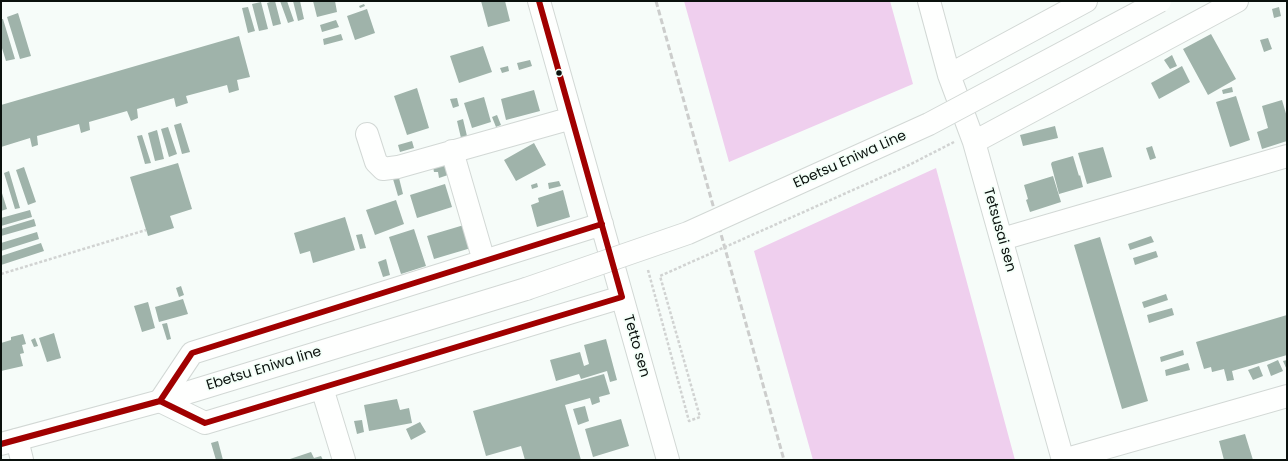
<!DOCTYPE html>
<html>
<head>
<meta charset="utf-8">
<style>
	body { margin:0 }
	#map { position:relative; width:1288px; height:461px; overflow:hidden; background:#f6fcf9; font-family:Poppins,sans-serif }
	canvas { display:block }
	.frame { position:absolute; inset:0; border:2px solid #0a110d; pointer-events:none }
</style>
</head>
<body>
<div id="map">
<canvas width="1288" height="461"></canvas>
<div class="frame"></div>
</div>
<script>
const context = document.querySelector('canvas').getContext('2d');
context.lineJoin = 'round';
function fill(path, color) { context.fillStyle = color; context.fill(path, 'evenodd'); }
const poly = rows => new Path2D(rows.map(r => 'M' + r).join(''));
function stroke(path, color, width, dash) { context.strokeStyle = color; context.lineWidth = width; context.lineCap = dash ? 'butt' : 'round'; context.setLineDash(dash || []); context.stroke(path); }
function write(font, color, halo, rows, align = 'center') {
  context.font = font + ' Poppins,sans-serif'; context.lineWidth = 3.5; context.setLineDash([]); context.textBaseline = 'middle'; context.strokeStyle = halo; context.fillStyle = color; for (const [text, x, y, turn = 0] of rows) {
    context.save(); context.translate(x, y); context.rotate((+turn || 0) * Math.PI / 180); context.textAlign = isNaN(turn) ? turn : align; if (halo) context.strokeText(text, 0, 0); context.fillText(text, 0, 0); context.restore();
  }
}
const forest = poly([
	[684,1,890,1,913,84,729,162],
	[936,168,1015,460,813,460,754,251]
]);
const building = poly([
	[273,1,275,1,281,24,273,26,267,3],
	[280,1,287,1,294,21,288,23],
	[293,1,300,1,304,19,298,21],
	[313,1,335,1,337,12,317,17],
	[481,1,505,1,510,21,488,27],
	[261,2,268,29,259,31,252,4],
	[364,4,365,6,360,8,359,6],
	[248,7,255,31,248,33,242,8],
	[1279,7,1281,16,1274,18,1272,9],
	[367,9,375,33,355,40,347,16],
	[18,13,31,56,20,59,7,17],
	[1,19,3,19,15,59,6,61,1,45],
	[336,20,339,27,322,32,320,25],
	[341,34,343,40,324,45,323,39],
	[1211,34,1236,79,1208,95,1183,49],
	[239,36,250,77,237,80,239,90,229,93,227,85,186,96,188,103,176,107,174,98,137,109,138,118,131,121,127,111,89,122,90,130,81,133,79,124,37,136,38,145,32,147,30,138,1,147,1,105],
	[1268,38,1272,49,1264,52,1260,40],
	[483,46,492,72,459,83,450,56],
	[1172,55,1177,66,1170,69,1164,60],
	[530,60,532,66,519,70,517,63],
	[508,66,509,71,502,73,500,68],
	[1182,66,1190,82,1159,99,1151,83],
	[1232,87,1233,92,1223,94,1222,90],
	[417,88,429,128,407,135,394,96],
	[534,90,540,111,506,120,501,99],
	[1236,96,1250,140,1230,147,1216,102],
	[484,97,491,122,472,128,464,103],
	[457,98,459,106,453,108,450,99],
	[1282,100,1287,117,1287,141,1262,149,1257,132,1268,128,1262,106],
	[497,115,501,125,496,127,492,117],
	[463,119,467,136,461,138,457,121],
	[181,123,190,152,182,154,174,125],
	[1055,126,1058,138,1023,146,1020,135],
	[168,127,177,154,169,157,161,129],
	[157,130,164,159,155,161,148,133],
	[142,135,151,163,145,164,137,136],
	[412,141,414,148,400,152,398,145],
	[534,143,546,165,516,181,504,160],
	[1152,146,1156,158,1150,160,1146,148],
	[1103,147,1112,177,1087,184,1078,153],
	[1073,156,1079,176,1080,175,1083,187,1059,194,1051,164,1052,162],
	[178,163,192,209,170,216,174,228,148,236,130,177],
	[445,163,448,175,439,178,438,172,434,172,433,167],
	[24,167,36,202,28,205,16,170],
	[9,171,20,208,15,209,4,173],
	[1053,176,1061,202,1030,212,1026,200,1028,199,1024,185],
	[399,178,403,194,398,196,393,179],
	[559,181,561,186,549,189,548,183],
	[537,183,538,187,532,189,531,185],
	[445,184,452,207,417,218,410,195],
	[1,190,7,209,1,211],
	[563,190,570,217,537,227,531,205,539,202,538,198],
	[396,200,404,224,375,235,366,210],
	[30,210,32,217,1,226,1,218],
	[345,217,355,250,313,263,310,251,300,254,294,233],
	[34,219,36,226,1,236,1,229],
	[464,225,471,248,434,259,427,236],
	[414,229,426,266,401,274,389,237],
	[37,232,39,239,1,251,1,243],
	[362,234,366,248,360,249,356,235],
	[1151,236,1154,242,1130,250,1128,244],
	[1100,237,1148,401,1122,409,1074,245],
	[41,243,44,251,1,265,1,256],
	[1156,251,1158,257,1135,265,1133,258],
	[386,259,390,275,383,277,378,262],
	[181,286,184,295,179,297,176,288],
	[1166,294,1168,300,1144,308,1142,302],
	[183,299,188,314,159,322,155,307],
	[148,302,155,328,142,332,134,306],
	[1172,308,1174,315,1149,323,1147,315],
	[1287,315,1287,355,1232,371,1234,380,1227,381,1224,369,1212,372,1211,367,1204,369,1196,342],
	[167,323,171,339,167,340,162,324],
	[54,333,61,358,47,362,39,338],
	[23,334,26,344,22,345,24,353,20,354,23,366,1,371,1,343,11,340,11,337],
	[35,338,38,346,34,347,31,340],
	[606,339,617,380,610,382,607,371,581,379,579,374,556,381,550,360,580,352,584,366,589,364,584,345],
	[1183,350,1184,355,1161,362,1160,357],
	[1278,360,1283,371,1271,376,1267,365],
	[1287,360,1287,370,1283,361],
	[1188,363,1190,370,1166,376,1165,370],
	[1259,366,1263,376,1253,380,1248,370],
	[604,374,610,394,599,397,600,402,592,405,590,398,565,405,581,460,525,460,521,446,486,456,473,411],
	[397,399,400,410,409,408,412,423,369,431,364,405],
	[585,406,589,421,578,425,573,409],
	[621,419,629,446,593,457,585,429],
	[362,420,364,432,357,434,354,421],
	[420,422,426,432,411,440,406,429],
	[1245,434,1253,460,1224,460,1219,441],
	[218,441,223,460,216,460,211,443],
	[311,452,314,458,321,456,323,460,287,460]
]);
const path = poly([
	[1,274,146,230]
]);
const minor = poly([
	[539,1,668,460],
	[929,1,949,75,974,142,1063,460],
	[949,75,1086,1],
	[367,134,376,162,383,169,398,167,572,118],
	[974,142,1237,1],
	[452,151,484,261],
	[602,224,192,353,160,401,205,423,622,297],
	[1002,239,1287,156],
	[322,388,344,460],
	[17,440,22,460],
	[1063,460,1287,396]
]);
const major = poly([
	[1,444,160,401,526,289]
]);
const rail = poly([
	[656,1,784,460]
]);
const pathBridge = poly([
	[648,270,689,421,700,417,660,276,909,165,954,142]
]);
const majorBridge = poly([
	[526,289,688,233,929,124,1160,1]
]);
const bus1 = poly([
	[160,401,205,423,622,297,539,1],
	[160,401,192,353,602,224],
	[1,444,160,401]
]);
const markers = [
	[559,73,3.5,"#0a110d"]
];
const streetNames = [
	["Ebetsu Eniwa Line",850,160,-24],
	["Tetsusai sen",999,230,74],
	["Tetto sen",636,346,74],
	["Ebetsu Eniwa line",264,369,-17]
];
fill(forest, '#efcfee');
fill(building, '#9fb3aa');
stroke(minor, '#d2d8d5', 24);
stroke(major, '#d2d8d5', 24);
stroke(path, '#d1d3d2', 2.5, [3, 2]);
stroke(minor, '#fefffe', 22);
stroke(major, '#fefffe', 22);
stroke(rail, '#cccdcc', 3, [6, 3]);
stroke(majorBridge, '#d2d8d5', 24, []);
stroke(pathBridge, '#d1d3d2', 2.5, [3, 2]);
stroke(majorBridge, '#fefffe', 22);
stroke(bus1, '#a00000', 6);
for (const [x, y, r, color] of markers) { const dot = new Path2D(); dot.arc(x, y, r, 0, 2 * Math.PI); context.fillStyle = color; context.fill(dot); stroke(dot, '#f3fff8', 1.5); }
write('14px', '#0a110d', '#f3fff8', streetNames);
</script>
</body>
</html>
